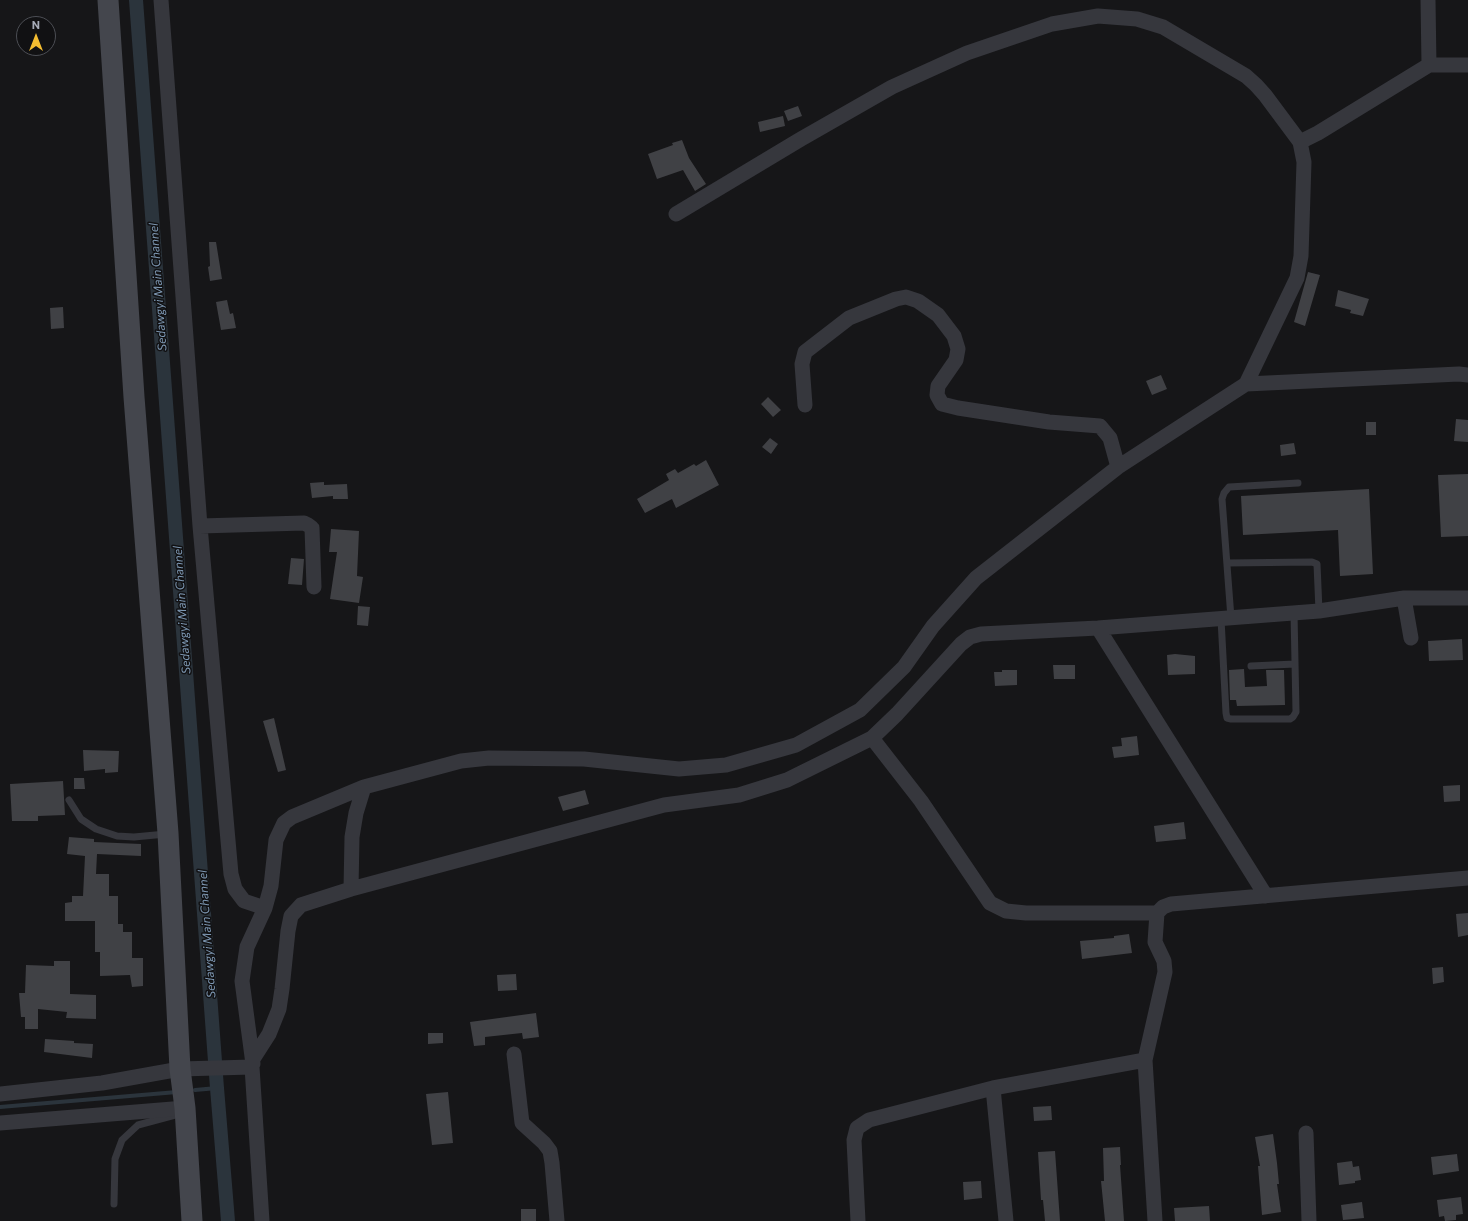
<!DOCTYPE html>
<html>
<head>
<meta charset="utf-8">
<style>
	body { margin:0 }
	#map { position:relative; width:1468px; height:1221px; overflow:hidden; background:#161618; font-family:Commissioner,sans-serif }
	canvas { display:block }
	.north { position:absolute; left:16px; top:16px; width:40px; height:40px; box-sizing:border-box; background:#111113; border:1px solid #4d4f55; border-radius:50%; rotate:0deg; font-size:11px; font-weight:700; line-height:16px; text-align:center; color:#a7acb8 }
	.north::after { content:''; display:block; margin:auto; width:14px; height:18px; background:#f4bd31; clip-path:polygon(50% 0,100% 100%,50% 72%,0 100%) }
</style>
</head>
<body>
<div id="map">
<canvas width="1468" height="1221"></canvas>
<div class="north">N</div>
</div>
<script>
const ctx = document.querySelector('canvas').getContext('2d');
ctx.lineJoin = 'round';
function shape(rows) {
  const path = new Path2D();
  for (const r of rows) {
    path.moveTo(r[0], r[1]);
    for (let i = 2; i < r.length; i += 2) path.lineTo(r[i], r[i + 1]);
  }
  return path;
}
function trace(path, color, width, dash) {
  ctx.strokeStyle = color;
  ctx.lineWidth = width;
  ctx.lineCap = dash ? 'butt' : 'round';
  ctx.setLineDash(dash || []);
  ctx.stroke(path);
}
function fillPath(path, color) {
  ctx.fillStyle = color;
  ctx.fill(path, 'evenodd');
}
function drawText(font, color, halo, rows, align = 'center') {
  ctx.font = font + ' Commissioner,sans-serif';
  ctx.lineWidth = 3;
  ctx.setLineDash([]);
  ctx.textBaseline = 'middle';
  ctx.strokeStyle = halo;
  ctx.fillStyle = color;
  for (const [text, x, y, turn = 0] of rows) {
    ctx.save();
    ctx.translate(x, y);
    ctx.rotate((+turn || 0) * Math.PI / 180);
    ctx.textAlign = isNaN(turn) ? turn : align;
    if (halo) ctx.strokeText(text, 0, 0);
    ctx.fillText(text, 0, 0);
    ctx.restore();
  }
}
trace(shape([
	[195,1090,217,1088],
	[0,1107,177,1092]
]), '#2b343c', 4);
trace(shape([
	[136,0,217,1088,228,1221]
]), '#2b343c', 14);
fillPath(shape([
	[798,106,802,116,788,121,784,111],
	[783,116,785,126,760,132,758,122],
	[682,140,689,158,706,184,695,191,683,170,657,179,648,154,673,145,672,143],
	[209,242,216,242,222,279,210,281,208,267,210,266],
	[1308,272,1320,275,1305,326,1294,322],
	[1338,290,1369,299,1363,316,1350,313,1351,310,1335,306],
	[227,300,230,314,233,313,236,328,221,330,216,302],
	[63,307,64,328,51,329,50,308],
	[1161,375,1167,389,1152,395,1146,381],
	[768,397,781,410,773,417,761,404],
	[1456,419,1468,420,1468,442,1454,441],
	[1366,422,1376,422,1376,435,1366,435],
	[770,438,778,444,771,454,762,447],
	[1294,443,1296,454,1281,456,1280,445],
	[706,460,719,485,676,508,672,499,645,513,637,499,669,480,666,474,675,469,678,473,694,464,696,466],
	[1468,474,1468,536,1441,537,1438,475],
	[324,482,324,485,347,484,348,499,333,499,333,496,312,498,310,483],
	[1369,489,1373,574,1340,576,1338,530,1243,535,1241,496],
	[331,529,359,531,357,576,363,577,359,603,330,599,337,552,329,552],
	[291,558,304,559,302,585,288,584],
	[358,606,370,607,368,626,357,625],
	[1462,639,1463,660,1429,661,1428,641],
	[1175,654,1195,656,1195,674,1168,675,1167,655],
	[1053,665,1075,665,1075,679,1054,679],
	[1244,669,1245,687,1267,686,1266,670,1284,670,1285,705,1237,706,1236,700,1230,700,1229,670],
	[1002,670,1017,670,1017,685,995,686,994,672,1002,672],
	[274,718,286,770,278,772,263,721],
	[1137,736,1139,755,1114,758,1112,747,1122,746,1121,738],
	[83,750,119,751,118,772,105,773,105,769,84,771],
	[74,778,84,778,85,789,74,789],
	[63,781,65,815,38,816,38,821,12,821,10,784],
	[1460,785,1460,801,1444,802,1443,786],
	[585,790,589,804,563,811,558,797],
	[1184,822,1186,839,1156,842,1154,826],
	[69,837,94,839,94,842,141,844,141,856,97,854,96,874,109,874,109,896,118,896,118,924,123,924,123,932,132,932,132,958,143,958,143,986,132,987,130,975,100,976,100,952,95,952,95,921,65,921,65,903,72,902,72,896,83,896,85,856,67,854],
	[1468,913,1468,935,1458,937,1456,914],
	[1129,934,1132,953,1082,959,1080,941,1114,938,1114,936],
	[54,961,70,961,70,994,96,995,96,1019,66,1018,67,1012,38,1009,38,1029,25,1029,25,1017,21,1017,19,993,25,993,26,965,54,966],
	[1443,967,1444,982,1433,984,1432,968],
	[516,974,517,990,498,991,497,975],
	[536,1013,539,1037,523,1039,522,1033,485,1037,485,1045,474,1046,470,1022],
	[428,1033,443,1033,443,1043,428,1044],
	[45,1039,74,1041,74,1043,93,1044,92,1058,44,1052],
	[448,1092,453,1143,432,1145,426,1094],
	[1051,1106,1052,1120,1034,1121,1033,1107],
	[1273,1134,1277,1163,1279,1184,1277,1184,1281,1212,1262,1215,1258,1166,1260,1166,1255,1137],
	[1120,1147,1121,1165,1120,1165,1124,1221,1105,1221,1101,1181,1104,1181,1103,1148],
	[1055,1151,1060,1221,1045,1221,1043,1200,1041,1200,1038,1152],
	[1457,1154,1459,1171,1433,1175,1431,1157],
	[1352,1161,1353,1167,1359,1166,1361,1180,1355,1181,1355,1183,1339,1185,1337,1163],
	[981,1181,982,1198,964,1200,963,1182],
	[1461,1197,1463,1214,1456,1215,1456,1220,1445,1221,1444,1216,1439,1217,1437,1200],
	[1362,1202,1364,1218,1343,1220,1341,1205],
	[1209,1206,1210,1221,1175,1221,1174,1208],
	[521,1209,536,1209,536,1221,521,1221]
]), '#404145');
trace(shape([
	[1227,563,1312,562,1317,564,1319,611],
	[1231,618,1222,499,1224,493,1229,487,1298,483],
	[1221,619,1226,713,1227,718,1231,719,1290,719,1293,717,1296,712,1294,613],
	[1251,666,1295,664],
	[69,800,81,819,96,829,117,836,134,837,166,834],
	[114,1204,115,1159,122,1140,138,1125,179,1114]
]), '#36373d', 7);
trace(shape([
	[161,0,200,526,231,874,235,889,244,901,265,908,247,947,242,981,253,1064],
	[1429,65,1468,65],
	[676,214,801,139,892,87,967,53,1052,24,1098,16,1137,19,1163,27,1246,76,1256,85,1265,95,1300,142],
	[1246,384,1459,374,1468,375],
	[805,405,802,364,805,352,849,318,896,299,906,297,918,301,938,315,954,336,958,349,956,360,938,386,937,395,942,404,958,408,1049,422,1100,426,1110,438,1118,467],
	[200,526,304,523,308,525,312,528,314,587],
	[1404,598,1411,638],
	[1098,628,1266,896],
	[872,738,921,801,990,903,1006,911,1026,913,1157,913],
	[351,889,352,837,356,813,364,787],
	[265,908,271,886,276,840,284,823,292,817,364,787,461,761,489,758,584,759,679,769,726,765,796,745,860,710,904,667,933,626,976,578,1118,467,1246,384,1297,278,1301,256,1304,162,1300,142,1318,133,1429,65,1428,0],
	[514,1054,522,1123,544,1143,550,1151,552,1163,557,1221],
	[253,1059,269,1034,279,1009,282,989,288,931,291,916,301,905,351,889,664,805,739,795,787,780,872,738,897,714,961,644,970,637,981,634,1098,628,1319,611,1404,598,1468,598],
	[1145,1060,1155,1221],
	[993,1088,1006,1221],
	[0,1094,102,1083,180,1069,252,1067,262,1221],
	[0,1123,185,1108],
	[1306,1133,1309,1221],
	[858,1221,854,1140,857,1128,869,1120,993,1088,1145,1060,1165,972,1164,961,1155,942,1157,913,1163,907,1171,904,1468,878]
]), '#36373d', 15);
trace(shape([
	[108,0,134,397,168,833,180,1069,185,1108,192,1221]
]), '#44464d', 21);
drawText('italic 12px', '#7e98b3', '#111113', [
	["Sedawgyi Main Channel",158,287,-94],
	["Sedawgyi Main Channel",182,610,-94],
	["Sedawgyi Main Channel",207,934,-94]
]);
</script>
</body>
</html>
